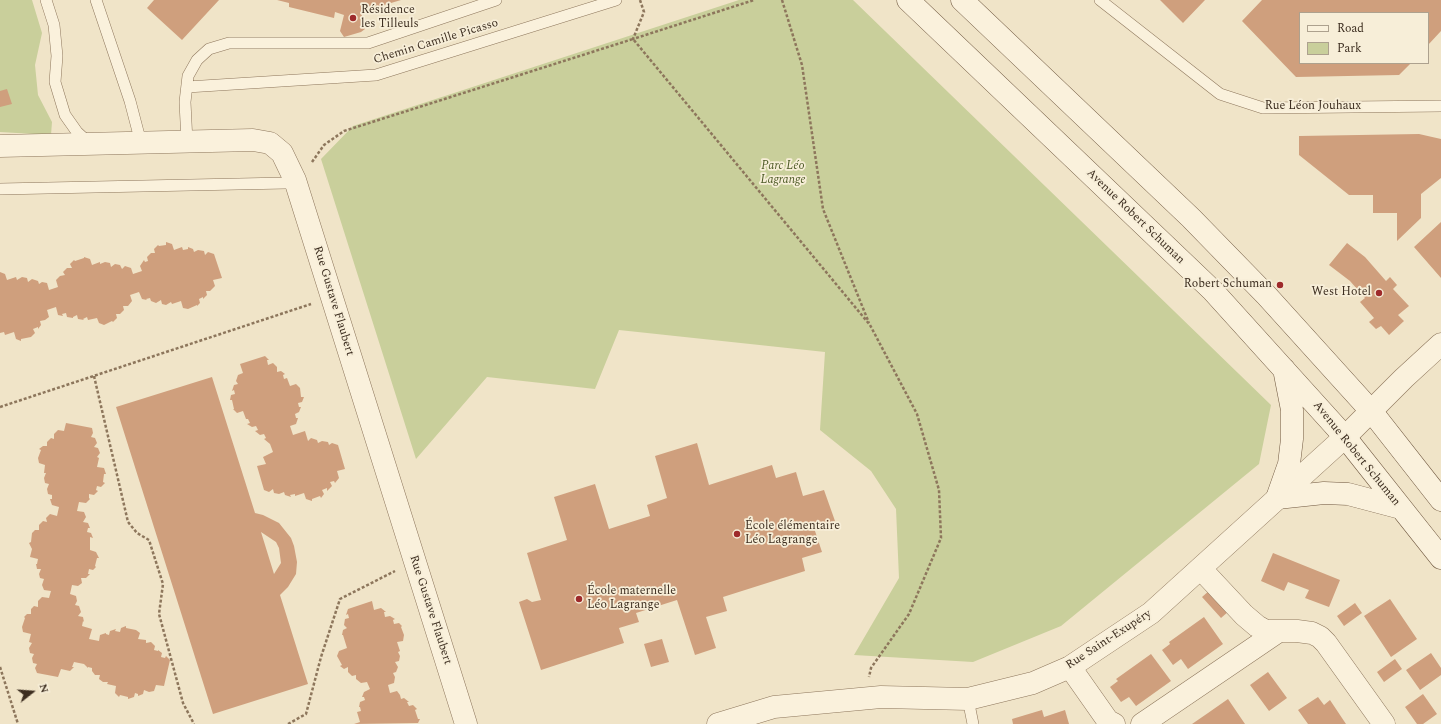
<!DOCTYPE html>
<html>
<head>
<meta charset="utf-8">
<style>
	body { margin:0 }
	#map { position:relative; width:1441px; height:724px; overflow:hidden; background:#f0e4c8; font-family:Spectral,serif }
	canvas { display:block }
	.legend { position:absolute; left:1299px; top:12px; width:130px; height:52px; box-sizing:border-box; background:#f7eed8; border:1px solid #ada18e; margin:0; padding:5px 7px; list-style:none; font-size:12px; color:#3d2e20 }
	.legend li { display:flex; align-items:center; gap:8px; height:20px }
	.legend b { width:20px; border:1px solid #ada18e }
	.north { position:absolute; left:12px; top:672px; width:40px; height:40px; -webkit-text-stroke:3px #f7eed8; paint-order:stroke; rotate:73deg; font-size:11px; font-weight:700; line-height:16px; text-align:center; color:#3d2e20 }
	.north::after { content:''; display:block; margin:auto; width:14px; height:18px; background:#3d2e20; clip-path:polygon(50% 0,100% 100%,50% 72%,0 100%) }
</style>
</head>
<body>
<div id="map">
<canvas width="1441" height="724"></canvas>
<ul class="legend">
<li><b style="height:5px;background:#faf1dc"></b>Road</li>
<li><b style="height:11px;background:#c9cf9b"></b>Park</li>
</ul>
<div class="north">N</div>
</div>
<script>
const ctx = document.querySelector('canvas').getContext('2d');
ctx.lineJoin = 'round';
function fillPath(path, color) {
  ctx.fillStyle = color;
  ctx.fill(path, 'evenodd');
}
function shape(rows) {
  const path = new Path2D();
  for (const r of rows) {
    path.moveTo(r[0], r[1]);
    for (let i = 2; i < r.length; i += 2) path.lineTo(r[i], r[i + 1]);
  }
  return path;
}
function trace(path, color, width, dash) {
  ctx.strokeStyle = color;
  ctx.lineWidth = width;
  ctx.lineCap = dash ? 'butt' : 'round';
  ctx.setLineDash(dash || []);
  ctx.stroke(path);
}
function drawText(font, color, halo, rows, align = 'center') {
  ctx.font = font + ' Spectral,serif';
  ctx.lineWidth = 3.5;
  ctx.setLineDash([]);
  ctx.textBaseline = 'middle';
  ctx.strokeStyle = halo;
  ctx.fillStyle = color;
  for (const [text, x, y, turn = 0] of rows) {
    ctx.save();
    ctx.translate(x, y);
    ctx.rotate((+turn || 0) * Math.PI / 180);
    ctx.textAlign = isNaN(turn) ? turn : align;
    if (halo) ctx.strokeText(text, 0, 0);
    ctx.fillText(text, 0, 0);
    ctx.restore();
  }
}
fillPath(shape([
	[0,0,32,0,42,33,35,65,38,95,52,122,51,135,0,132],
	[739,0,853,0,1271,405,1259,464,1061,626,973,662,854,655,899,578,896,509,871,471,820,430,825,352,619,330,595,389,487,377,416,459,321,159,353,126]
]), '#c9cf9b');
fillPath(shape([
	[154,0,219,0,182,40,147,8],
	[277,0,401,0,361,12,365,29,361,32,344,37,340,31,344,15,335,12,334,18,289,7,289,3],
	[1160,0,1205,0,1183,23],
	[1262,0,1441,0,1441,31,1428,45,1428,13,1300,13,1300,63,1411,63,1399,75,1296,77,1242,21],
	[7,89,12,104,0,107,0,91],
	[1419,134,1441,139,1441,178,1421,194,1421,218,1397,241,1397,213,1373,213,1373,195,1349,195,1299,155,1299,136],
	[1441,222,1441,278,1414,247],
	[166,242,172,244,174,250,182,247,183,250,188,249,188,247,193,249,194,252,198,250,204,251,205,255,208,252,214,254,222,278,213,280,215,286,210,291,206,291,207,295,203,299,203,297,199,299,200,303,197,306,197,305,188,309,183,308,181,301,172,304,171,302,166,305,162,304,161,300,156,303,151,301,150,298,146,299,147,300,142,299,139,292,130,295,132,301,128,306,123,306,124,310,120,314,116,314,117,318,113,322,112,321,104,325,99,323,97,318,88,320,87,317,83,319,84,320,78,319,77,315,73,317,73,318,67,317,66,313,62,314,63,316,58,315,56,307,47,310,49,317,45,320,40,321,41,325,38,329,38,327,33,329,35,333,31,337,21,339,21,341,16,339,14,332,5,335,4,332,0,333,0,272,5,274,7,280,16,277,17,280,22,277,27,278,28,282,32,279,38,281,39,284,42,282,47,283,49,290,58,287,56,280,60,276,65,275,63,272,67,268,72,268,70,264,74,260,75,261,84,258,84,257,90,259,92,265,100,262,100,264,105,262,110,263,111,267,115,264,120,265,122,269,125,266,131,268,133,274,142,271,140,266,144,260,145,262,148,261,147,257,151,253,155,253,154,249,158,245,159,246,166,245],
	[1347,243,1365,257,1386,281,1390,277,1397,285,1393,289,1409,306,1398,315,1404,321,1389,335,1381,326,1376,329,1369,322,1374,318,1360,302,1365,298,1350,281,1329,265],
	[265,356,269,360,267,360,268,365,273,363,277,367,277,372,281,371,285,374,283,375,284,379,287,378,290,386,296,384,300,388,301,397,304,397,302,402,298,403,299,407,301,407,299,412,295,414,296,418,298,418,296,424,290,426,293,435,305,431,308,441,311,438,317,440,318,443,322,441,328,442,329,445,332,443,338,445,345,469,337,471,339,478,335,483,334,481,330,482,332,486,327,491,327,488,322,490,324,494,321,498,320,496,312,499,312,501,306,499,304,493,295,496,295,494,290,495,291,497,285,495,284,492,279,494,274,493,273,489,269,492,264,490,257,466,266,464,263,457,273,452,270,444,264,439,266,438,264,434,260,435,255,431,258,430,256,426,252,427,247,424,250,423,248,419,246,419,243,411,237,413,233,409,234,409,232,400,230,400,231,395,235,394,234,390,232,391,234,385,238,384,236,381,238,375,243,373,240,364],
	[212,377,255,513,263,515,279,523,291,538,294,546,297,562,296,574,288,587,280,595,308,684,213,714,116,407],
	[261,532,276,542,279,548,281,563,274,574],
	[66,423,92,428,93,433,91,437,95,438,97,443,94,447,98,448,100,453,97,457,99,458,97,467,104,468,106,474,104,474,103,482,105,483,101,487,97,486,96,490,98,491,94,495,89,494,89,498,90,499,86,503,79,502,77,511,84,512,86,517,83,522,88,523,90,528,88,528,87,532,91,533,93,538,90,537,90,550,96,552,99,558,97,558,95,566,96,567,93,570,89,569,88,574,90,574,86,578,81,578,82,583,78,586,72,585,70,594,76,596,77,601,75,605,79,606,81,612,78,616,83,617,84,622,83,621,82,626,92,629,89,639,99,641,100,635,106,633,106,634,109,635,110,631,116,629,115,631,120,632,121,628,126,626,126,628,136,630,140,633,138,639,146,640,146,643,151,642,155,646,154,650,158,651,158,650,162,653,161,657,165,658,166,656,170,660,164,686,156,685,154,691,149,692,144,690,143,694,138,696,138,694,135,693,134,697,128,699,128,697,120,695,119,697,115,693,116,686,107,684,108,682,103,682,99,679,100,675,95,675,92,671,92,668,88,667,88,668,84,664,74,662,72,667,74,667,70,671,61,669,58,677,37,673,35,668,37,664,33,663,32,658,34,654,30,653,29,648,32,643,29,642,31,634,23,632,22,627,25,618,24,617,27,614,31,614,31,609,34,606,38,607,38,601,42,597,49,598,51,591,44,590,42,585,44,579,40,578,39,574,41,569,37,569,36,564,37,564,38,559,30,557,32,549,29,543,31,542,32,533,35,530,39,530,39,525,43,521,47,522,46,518,50,514,57,516,59,507,52,505,50,499,52,499,52,495,48,494,47,489,49,484,45,483,44,478,46,473,44,473,45,465,39,463,38,458,41,450,39,449,43,446,47,446,47,442,51,438,54,439,54,434,58,430,64,431],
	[697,443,709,485,772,465,776,478,796,472,803,496,824,490,835,521,814,528,822,552,802,558,805,571,723,597,727,611,706,617,716,648,695,655,677,600,636,613,639,622,619,628,624,643,541,670,519,602,527,599,532,602,541,600,527,553,567,540,554,497,595,484,609,529,650,516,647,505,667,498,655,456],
	[1273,553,1340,580,1329,607,1305,598,1309,590,1288,582,1284,591,1261,581],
	[1210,590,1229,611,1221,618,1202,597],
	[1390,599,1417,639,1391,657,1364,616],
	[372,601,374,610,381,608,386,612,384,612,385,617,390,616,395,619,393,620,394,624,399,623,402,626,401,627,404,635,403,641,397,642,400,651,398,652,400,656,399,661,395,662,398,667,396,672,393,673,395,677,394,683,388,685,390,693,397,691,400,695,401,699,404,698,409,702,407,702,409,706,413,705,417,709,415,710,418,719,420,719,418,723,354,724,360,722,357,712,361,711,360,707,359,707,360,702,365,700,364,697,362,697,364,692,370,689,367,682,361,683,356,679,356,675,352,676,348,672,348,667,344,669,340,666,342,665,337,656,339,651,347,648,343,635,342,635,343,630,347,628,344,625,345,619,349,618,348,614,346,615,348,609],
	[1355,603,1362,613,1344,626,1337,616],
	[1204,617,1223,644,1188,669,1181,659,1173,665,1162,650,1170,644,1169,642],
	[662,639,669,662,651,667,644,644],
	[1431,653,1441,668,1441,675,1420,690,1406,670],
	[1151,654,1171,681,1136,706,1129,697,1121,702,1110,687,1118,681,1116,679],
	[1395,659,1402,669,1384,682,1377,672],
	[1268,672,1287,698,1269,711,1250,685],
	[1423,694,1437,714,1423,724,1417,724,1405,707],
	[1318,697,1324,705,1330,700,1346,724,1308,724,1298,710],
	[1228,699,1245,724,1192,724,1208,713],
	[1042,710,1044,717,1065,710,1069,724,1013,724,1012,719]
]), '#cf9f7d');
const service = shape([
	[46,0,54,25,57,56,55,82,65,115,77,132,89,143],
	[96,0,130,101,141,143],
	[1100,0,1220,94,1263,108,1441,106],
	[187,87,376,75,616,0],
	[187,142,185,102,188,76,197,60,209,49,229,43,368,43,496,0],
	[0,189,286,183,295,180],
	[968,699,973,724]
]);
const minor = shape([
	[0,146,253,140,270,143,282,153,295,180,466,724],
	[1201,569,1244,615,1257,626,1266,631,1297,631,1312,633,1320,637,1326,643,1384,724],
	[1070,667,1108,721,1114,724],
	[718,724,774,707,881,697,968,699,1033,683,1070,667,1151,613,1345,437,1404,378,1441,344],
	[1142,724,1279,631]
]);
const secondary = shape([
	[908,0,1213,291,1345,437,1441,558],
	[962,0,1191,218,1267,296,1372,412,1441,500],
	[1284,369,1292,410,1292,439,1289,464,1277,498,1324,493,1348,494,1401,508]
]);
trace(service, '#8d765c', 12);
trace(minor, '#8d765c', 23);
trace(secondary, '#6f573f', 23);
trace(shape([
	[640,0,644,12,633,39,754,0],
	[782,0,802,65,823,209,869,323],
	[312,162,324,145,344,131,633,39,870,325,917,414,939,490,941,538,909,614,871,668,869,677],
	[94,376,128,522,137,533,149,540,163,584,159,614,183,703,194,724],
	[0,407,311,304],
	[0,667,18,724],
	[288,724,306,714,321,657,340,599,395,571]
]), '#8d765c', 2.5, [3, 2]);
trace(service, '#faf1dc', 11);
trace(minor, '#faf1dc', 22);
trace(secondary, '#faf1dc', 22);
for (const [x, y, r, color] of [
	[353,18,4,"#9e2a2b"],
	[1280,285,4,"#9e2a2b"],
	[1379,293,4,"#9e2a2b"],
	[737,534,4,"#9e2a2b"],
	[579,599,4,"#9e2a2b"]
]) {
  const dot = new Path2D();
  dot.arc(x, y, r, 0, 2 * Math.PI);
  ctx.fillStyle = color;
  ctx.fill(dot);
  trace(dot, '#f7eed8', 1.5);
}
drawText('12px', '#3d2e20', '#f7eed8', [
	["Résidence",361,11],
	["les Tilleuls",361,25],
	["Robert Schuman",1272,285,"right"],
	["West Hotel",1371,293,"right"],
	["École élémentaire",745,527],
	["Léo Lagrange",745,541],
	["École maternelle",587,592],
	["Léo Lagrange",587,606]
], 'left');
drawText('12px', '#3d2e20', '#f7eed8', [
	["Chemin Camille Picasso",436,42,-17],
	["Rue Léon Jouhaux",1313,107],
	["Avenue Robert Schuman",1135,217,44],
	["Rue Gustave Flaubert",333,301,73],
	["Avenue Robert Schuman",1356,454,51],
	["Rue Gustave Flaubert",430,610,72],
	["Rue Saint-Exupéry",1109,640,-33]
]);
drawText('italic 12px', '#4d5a26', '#f7eed8', [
	["Parc Léo",783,167],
	["Lagrange",783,181]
]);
</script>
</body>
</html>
